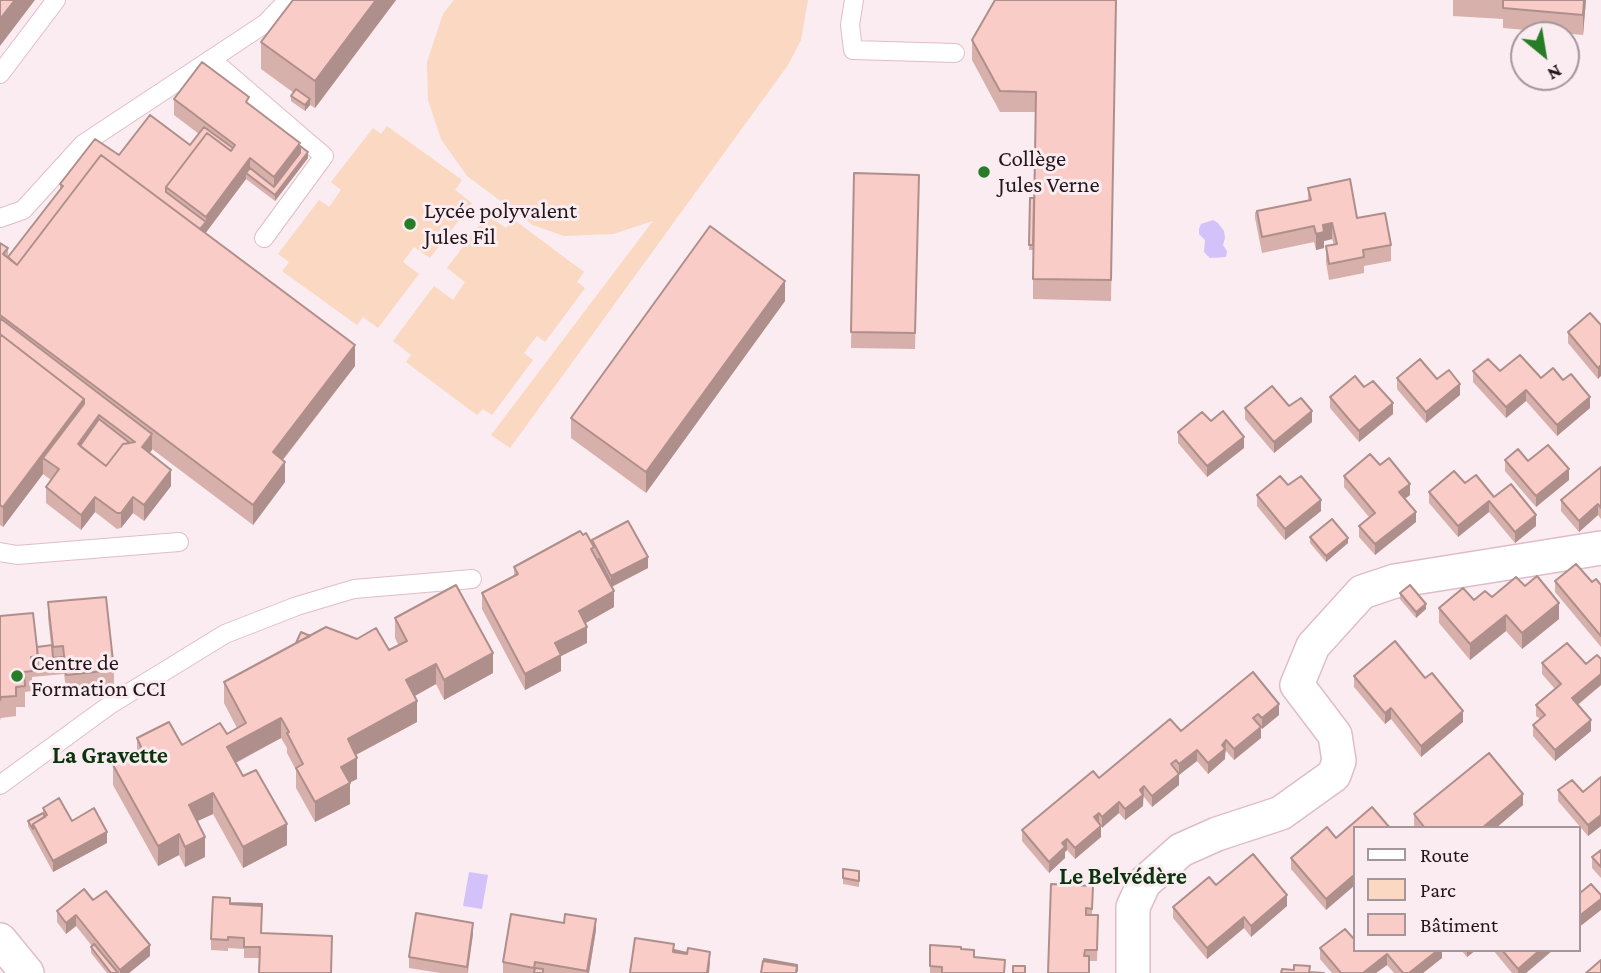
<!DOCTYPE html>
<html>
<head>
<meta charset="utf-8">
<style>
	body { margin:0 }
	#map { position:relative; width:1601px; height:973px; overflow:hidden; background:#faecf0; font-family:"Crimson Pro",serif }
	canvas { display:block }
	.legend { position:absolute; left:1353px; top:826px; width:228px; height:126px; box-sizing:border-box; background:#faecf0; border:2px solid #a4969a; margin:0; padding:9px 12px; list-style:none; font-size:21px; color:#22161a }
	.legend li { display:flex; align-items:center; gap:14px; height:35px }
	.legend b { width:35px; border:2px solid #a4969a }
	.north { position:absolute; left:1510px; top:21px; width:70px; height:70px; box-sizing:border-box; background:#faecf0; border:2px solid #a4969a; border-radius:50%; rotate:150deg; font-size:19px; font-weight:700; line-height:28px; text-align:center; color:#22161a }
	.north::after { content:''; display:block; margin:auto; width:24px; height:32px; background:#277c28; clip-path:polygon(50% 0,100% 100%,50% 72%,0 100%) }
</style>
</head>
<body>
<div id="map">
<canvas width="1601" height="973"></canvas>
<ul class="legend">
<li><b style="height:9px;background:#fff"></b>Route</li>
<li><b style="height:19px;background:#fad8c1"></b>Parc</li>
<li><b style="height:19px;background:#faccc7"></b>Bâtiment</li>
</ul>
<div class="north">N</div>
</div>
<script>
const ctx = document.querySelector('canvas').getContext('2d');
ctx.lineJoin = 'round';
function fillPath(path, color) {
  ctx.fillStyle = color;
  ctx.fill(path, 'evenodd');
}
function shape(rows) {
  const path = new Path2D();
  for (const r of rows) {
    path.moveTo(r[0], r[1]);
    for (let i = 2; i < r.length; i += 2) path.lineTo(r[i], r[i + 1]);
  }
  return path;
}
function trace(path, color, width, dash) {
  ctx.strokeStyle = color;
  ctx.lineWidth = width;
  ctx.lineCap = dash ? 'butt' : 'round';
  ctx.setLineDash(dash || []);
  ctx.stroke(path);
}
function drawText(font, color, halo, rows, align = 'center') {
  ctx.font = font + ' "Crimson Pro",serif';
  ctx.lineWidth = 6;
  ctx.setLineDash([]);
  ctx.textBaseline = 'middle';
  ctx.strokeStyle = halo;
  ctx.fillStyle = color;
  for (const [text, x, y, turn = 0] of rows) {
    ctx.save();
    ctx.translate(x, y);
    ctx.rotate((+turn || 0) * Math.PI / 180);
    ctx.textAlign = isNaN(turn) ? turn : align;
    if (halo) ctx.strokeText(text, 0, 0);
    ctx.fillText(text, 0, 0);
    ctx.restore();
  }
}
fillPath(shape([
	[454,0,808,0,801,40,788,65,510,448,491,435,653,221,613,234,564,236,533,225,467,176,441,139,428,100,427,62,443,14],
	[387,126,462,180,455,190,472,203,430,258,414,247,403,262,419,274,378,328,363,317,357,325,282,271,289,262,278,254,319,200,329,207,341,190,331,182,373,128,381,134],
	[487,215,506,228,513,219,584,272,577,282,585,288,545,342,537,336,524,353,533,360,492,415,483,409,477,415,406,362,411,355,393,341,434,286,453,300,465,282,447,268]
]), '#fad8c1');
fillPath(shape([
	[1213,220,1218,223,1224,231,1225,238,1223,245,1227,251,1226,257,1210,258,1204,252,1205,240,1199,234,1199,229,1201,224],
	[469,872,488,875,482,909,463,906]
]), '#d2c2f9');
const service = shape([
	[854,0,850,25,853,50,955,53],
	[211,59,324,156,264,238],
	[0,74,56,0],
	[0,218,23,210,83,144,266,23,288,0],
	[0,552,17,555,179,542],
	[0,785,111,704,225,634,297,606,354,589,472,579]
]);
const minor = shape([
	[0,940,27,973],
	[1133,973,1133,907,1144,883,1181,850,1217,834,1281,813,1334,775,1339,761,1335,735,1297,685,1313,646,1362,592,1395,581,1601,548]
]);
trace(service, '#dfbdc8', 20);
trace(minor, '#dfbdc8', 36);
trace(service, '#fff', 18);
trace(minor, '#fff', 33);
fillPath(shape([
	[293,0,396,0,315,108,310,105,305,111,291,101,291,96,294,93,261,69,261,42],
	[1116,0,1111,301,1033,299,1033,250,1029,250,1030,198,1034,198,1036,112,1000,112,972,60,972,40],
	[1453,0,1586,0,1583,35,1503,28,1503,19,1453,16],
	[174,99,249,104,300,146,308,158,275,201,246,179,205,233,355,366,283,460,285,482,253,525,152,449,149,453,171,486,144,521,133,513,121,528,117,529,95,512,81,530,46,503,46,487,51,480,43,474,3,527,0,525,0,243,8,248,8,257,60,189,60,184,119,155,190,145,199,134,174,115],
	[854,173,919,175,915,349,851,348],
	[1308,188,1357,218,1391,245,1391,261,1364,266,1364,273,1329,280,1326,262,1326,246,1334,245,1332,239,1324,241,1324,248,1316,250,1314,242,1262,253,1255,218,1255,212,1308,201],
	[785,301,646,493,571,438,571,418],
	[1601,325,1598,379,1568,343,1568,332],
	[1473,371,1500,371,1541,378,1563,380,1590,408,1557,436,1526,401,1506,418,1473,382],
	[1397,378,1460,395,1426,423,1397,389],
	[1364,387,1393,414,1359,442,1330,408,1330,397],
	[1289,406,1312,422,1274,453,1245,419,1245,408],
	[1211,421,1244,448,1207,477,1178,443,1178,432],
	[1505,460,1528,461,1569,480,1536,507,1505,471],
	[1601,467,1601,519,1598,515,1579,532,1561,511,1561,500],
	[1344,476,1410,495,1405,499,1416,522,1375,555,1359,537,1359,526,1369,517,1344,487],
	[1465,483,1494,497,1536,526,1515,543,1489,512,1458,537,1429,503,1429,492],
	[1288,485,1321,511,1285,540,1257,506,1257,495],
	[583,535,592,543,592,540,648,568,612,587,614,607,585,623,587,643,561,656,561,671,525,690,482,609,482,593,514,576,514,567],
	[1310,537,1348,543,1326,562,1310,543],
	[1555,581,1592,582,1601,585,1601,647,1555,592],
	[1525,586,1559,619,1522,649,1506,631,1470,660,1439,623,1439,608,1492,597],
	[1400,593,1426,609,1416,618,1400,599],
	[48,602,114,670,114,686,66,690,64,673,64,674,32,677,32,691,25,692,25,707,16,707,16,716,1,718,0,720,0,616,37,647,51,645,48,618],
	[395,618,493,673,444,700,436,684,414,696,417,722,356,755,357,779,349,783,350,804,315,822,296,788,296,770,287,753,287,748,281,738,236,763,243,776,287,845,243,868,213,814,197,821,205,857,185,867,179,855,158,866,113,785,113,765,137,751,137,738,182,745,227,734,237,728,224,703,224,682,310,636,389,650,399,646,395,638],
	[1601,659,1601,685,1578,705,1591,731,1555,761,1533,736,1533,725,1540,719,1536,716,1536,705,1555,689,1542,674,1542,663,1586,664],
	[1253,672,1279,715,1262,729,1261,728,1261,738,1234,760,1226,751,1225,753,1225,759,1208,774,1197,761,1179,775,1179,785,1152,807,1144,797,1143,799,1143,806,1125,820,1119,813,1101,827,1101,837,1075,859,1067,850,1065,852,1065,858,1049,873,1022,841,1022,830,1099,778,1181,731],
	[1354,676,1425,678,1463,722,1421,757,1391,719,1385,724,1354,687],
	[1601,777,1601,826,1588,836,1558,801,1558,790,1583,792],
	[1523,805,1496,828,1416,828,1414,825,1414,814],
	[43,808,72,821,107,843,53,872,28,826,28,821,43,813],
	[1336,838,1326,910,1291,869,1291,858],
	[1601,850,1601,878,1592,868,1592,857],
	[843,869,859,871,859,887,843,884],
	[1093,886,1092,915,1098,926,1097,961,1089,961,1048,973],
	[93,900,150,956,129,973,107,973,91,953,91,947,92,946,76,926,66,934,57,922,57,911],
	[262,904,260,958,244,958,244,949,228,948,228,951,211,950,211,939],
	[1287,906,1251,937,1244,928,1207,959,1173,918,1173,907],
	[596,930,589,973,503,973,503,962],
	[473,934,468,973,440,973,409,968,409,957],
	[1353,938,1442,950,1442,958,1423,973,1394,973,1387,965,1376,973,1332,973,1320,959,1320,948],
	[930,945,961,949,974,958,1005,960,1005,973,930,973],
	[1461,950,1476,950,1467,957],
	[1493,950,1553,950,1526,973,1512,973]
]), '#d7afab');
fillPath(shape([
	[15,0,35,0,0,46,0,19],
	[376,0,396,0,315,108,315,81],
	[1584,0,1586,0,1583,35,1583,15],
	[310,99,310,105,305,111,305,105],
	[300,143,300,159,274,192,274,177],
	[308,152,308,158,275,201,275,195],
	[250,158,250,174,246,173,246,179,196,246,196,235,206,222,206,217],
	[1332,223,1332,239,1324,241,1324,248,1316,250,1316,234,1323,225],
	[785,281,785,301,646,493,646,472],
	[355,345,355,366,273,472,273,452],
	[1601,365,1601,376,1598,379,1598,368],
	[1460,384,1460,395,1426,423,1426,412],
	[1526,390,1526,401,1506,418,1506,407],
	[1590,397,1590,408,1557,436,1557,425],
	[84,399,84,420,43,458,43,474,3,527,3,507],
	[1393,403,1393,414,1359,442,1359,431],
	[1312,411,1312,422,1274,453,1274,442],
	[99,415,99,430,78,449,78,444],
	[152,434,152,450,142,463,142,447],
	[1244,437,1244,448,1207,477,1207,466],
	[285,462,285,482,253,525,253,505],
	[1569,469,1569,480,1536,507,1536,496],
	[171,470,171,486,144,521,144,505],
	[1410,484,1410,495,1399,503,1399,492],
	[95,497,95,512,81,530,81,515],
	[133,497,133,513,121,528,121,513],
	[1321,500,1321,511,1285,540,1285,529],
	[1489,501,1489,512,1458,537,1458,526],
	[1598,504,1598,515,1579,532,1579,521],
	[1416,512,1416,522,1375,555,1375,544],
	[1536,515,1536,526,1515,543,1515,532],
	[1348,538,1348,543,1326,562,1326,556],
	[648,557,648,568,605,590,605,585,611,582,611,576],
	[614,591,614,607,579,627,579,611],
	[1559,603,1559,619,1522,649,1522,633],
	[1426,604,1426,609,1416,618,1416,612],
	[1506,615,1506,631,1470,660,1470,644],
	[587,627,587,643,561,656,561,671,525,690,525,674,555,643],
	[493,653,493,673,444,700,444,680],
	[436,664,436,684,406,701,406,680],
	[1601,674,1601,685,1572,709,1572,698],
	[417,701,417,722,348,759,348,739],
	[1279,704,1279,715,1262,729,1262,718],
	[1391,708,1391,719,1385,724,1385,713],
	[1463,711,1463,722,1421,757,1421,746],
	[281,718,281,738,227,767,227,747],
	[1591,720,1591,731,1555,761,1555,750],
	[1261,727,1261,738,1234,760,1234,749],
	[1226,740,1225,759,1208,774,1208,763],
	[1197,750,1197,761,1179,775,1179,764],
	[357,758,357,779,341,787,341,767],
	[1179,774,1179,785,1152,807,1152,796],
	[350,783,350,804,315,822,315,802],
	[1144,786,1143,806,1125,820,1125,809,1140,790],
	[213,793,213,814,189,825,189,805],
	[1523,794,1523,805,1496,828,1482,828],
	[1119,802,1119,813,1102,828,1102,817],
	[1099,813,1099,824,1094,817],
	[1601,815,1601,826,1588,836,1588,825],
	[287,824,287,845,243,868,243,847],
	[1101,826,1101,837,1075,859,1075,848],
	[107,832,107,843,53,872,53,861],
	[179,834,179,855,158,866,158,846],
	[205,837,205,857,185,867,185,847],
	[1067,839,1067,850,1065,852,1065,858,1049,873,1049,862,1062,843],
	[1354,875,1354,886,1326,910,1326,899],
	[1287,895,1287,906,1251,937,1251,926],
	[1601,899,1601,910,1578,928,1578,917],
	[76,915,76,926,66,934,66,923],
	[1244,917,1244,928,1207,959,1207,948],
	[596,919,596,930,589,973,587,973],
	[473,923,473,934,467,973,467,967],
	[150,945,150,956,129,973,120,973,120,970],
	[1438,950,1442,950,1442,958,1423,973,1409,973],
	[1467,950,1476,950,1467,957],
	[1540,950,1553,950,1526,973,1518,973,1518,969],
	[710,952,710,963,709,973,707,973],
	[1387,954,1387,965,1376,973,1363,973]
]), '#af8f8b');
const building = shape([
	[0,0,15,0,0,19,0,0],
	[293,0,376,0,315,81,261,42,293,0],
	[995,0,1116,0,1111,280,1033,279,1036,92,1000,91,972,40,995,0],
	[1503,0,1584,0,1583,15,1503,8,1503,0],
	[202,62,249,97,246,102,300,143,274,177,250,158,206,217,166,187,207,133,231,151,235,145,174,99,202,62],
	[296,89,310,99,305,105,291,96,296,89],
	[150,115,190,145,204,127,233,148,231,151,207,133,166,187,166,192,206,222,200,229,101,155,17,265,8,257,63,186,60,184,95,139,119,155,150,115],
	[300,146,308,152,275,195,246,173,250,168,274,187,300,153,300,146],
	[101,155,355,345,273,452,285,462,253,505,0,315,0,243,8,248,3,254,17,265,101,155],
	[854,173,919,175,915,333,851,332,854,173],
	[1350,179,1357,218,1385,213,1391,245,1363,250,1364,257,1329,264,1326,246,1337,244,1332,223,1323,225,1324,232,1316,234,1314,226,1262,237,1257,211,1311,200,1308,188,1350,179],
	[1030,198,1034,198,1033,245,1029,245,1030,198],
	[710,226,785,281,646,472,571,418,710,226],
	[1590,313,1601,325,1601,365,1598,368,1568,332,1590,313],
	[0,318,152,434,142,447,171,470,144,505,133,497,121,513,117,513,95,497,81,515,46,487,59,469,43,458,84,404,84,399,0,334,0,318],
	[99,415,135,442,123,444,106,466,78,444,99,415],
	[0,334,84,399,3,507,0,505,0,334],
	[1520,355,1541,378,1553,368,1563,380,1571,374,1590,397,1557,425,1526,390,1506,407,1473,371,1488,359,1500,371,1520,355],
	[1420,359,1437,379,1449,370,1460,384,1426,412,1397,378,1420,359],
	[1355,376,1364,387,1373,381,1393,403,1359,431,1330,397,1355,376],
	[1272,386,1289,406,1301,398,1312,411,1274,442,1245,408,1272,386],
	[1223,411,1244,437,1207,466,1178,432,1202,412,1211,421,1223,411],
	[99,419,130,443,123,444,106,466,80,446,99,419],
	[1548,445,1569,469,1536,496,1505,460,1518,449,1528,461,1548,445],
	[1370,454,1380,465,1389,458,1410,484,1399,492,1416,512,1375,544,1359,526,1375,513,1344,476,1370,454],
	[1601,467,1601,508,1598,504,1579,521,1561,500,1601,467],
	[1454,471,1465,483,1476,475,1494,497,1511,484,1536,515,1515,532,1489,501,1458,526,1429,492,1454,471],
	[1280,476,1288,485,1301,476,1321,500,1285,529,1257,495,1280,476],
	[1332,519,1348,538,1326,556,1310,537,1332,519],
	[628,521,648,557,611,576,592,540,628,521],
	[580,531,583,535,586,533,594,547,591,549,614,591,579,611,587,627,555,643,561,655,525,674,482,593,518,574,514,567,580,531],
	[599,559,611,582,610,583,598,560,599,559],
	[1576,564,1592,582,1596,579,1601,585,1601,636,1555,581,1576,564],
	[1537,576,1559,603,1522,633,1506,615,1470,644,1439,608,1463,588,1474,600,1485,591,1492,597,1516,577,1525,586,1537,576],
	[456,585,493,653,444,680,436,664,406,680,417,701,348,739,357,758,341,767,350,783,315,802,296,768,303,764,287,733,289,732,281,718,227,747,243,776,256,770,287,824,243,847,213,793,189,805,205,837,185,847,179,834,158,846,113,765,142,749,137,738,169,722,182,745,220,723,227,734,246,723,224,682,326,627,357,639,376,628,389,650,407,641,395,618,456,585],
	[1410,585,1426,604,1416,612,1400,593,1410,585],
	[106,597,114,670,66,675,63,646,53,647,48,602,106,597],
	[33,613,38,656,31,657,32,671,24,672,25,686,16,687,16,696,1,697,0,700,0,616,33,613],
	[301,632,310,636,296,643,301,632],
	[1395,641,1425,678,1432,673,1463,711,1421,746,1391,708,1385,713,1354,676,1395,641],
	[1567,643,1586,664,1597,655,1601,659,1601,674,1572,698,1591,720,1555,750,1533,725,1545,715,1536,705,1561,684,1542,663,1567,643],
	[52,645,53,658,63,657,64,669,38,670,37,647,52,645],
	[1253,672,1279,704,1262,718,1258,714,1253,718,1261,727,1234,749,1226,740,1222,745,1225,749,1208,763,1197,750,1179,764,1176,760,1171,764,1179,774,1152,796,1144,786,1140,790,1143,795,1125,809,1119,802,1102,817,1099,813,1094,817,1101,826,1075,848,1067,839,1062,843,1065,847,1049,862,1022,830,1093,771,1099,778,1170,719,1181,731,1253,672],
	[1489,753,1523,794,1482,828,1425,828,1414,814,1489,753],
	[1601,777,1601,815,1588,825,1558,790,1572,780,1583,792,1601,777],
	[59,798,72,821,94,808,107,832,53,861,33,824,47,815,43,808,59,798],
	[1372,807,1390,828,1354,828,1354,875,1326,899,1291,858,1327,827,1336,838,1372,807],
	[43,813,45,817,33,824,33,829,28,821,43,813],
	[1601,850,1601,867,1592,857,1601,850],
	[1253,854,1287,895,1251,926,1244,917,1207,948,1173,907,1209,877,1216,885,1253,854],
	[843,869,859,871,859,881,843,878,843,869],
	[1051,884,1093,886,1092,909,1086,908,1086,915,1098,915,1097,950,1085,950,1084,956,1089,956,1089,973,1048,973,1051,884],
	[1591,884,1601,895,1601,899,1578,917,1578,892,1580,893,1591,884],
	[84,889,93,900,106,891,150,945,120,970,76,915,66,923,57,911,84,889],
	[213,897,230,898,230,904,262,906,261,933,332,936,331,973,259,973,260,947,244,947,244,938,228,937,228,940,211,939,213,897],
	[230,903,262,904,262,906,230,904,230,903],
	[416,913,473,923,467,967,409,957,416,913],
	[511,914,564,923,565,914,596,919,587,971,535,962,534,968,503,962,511,914],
	[1345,929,1353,938,1354,937,1354,950,1438,950,1409,973,1403,973,1387,954,1363,973,1341,973,1320,948,1345,929],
	[635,938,674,944,673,951,687,954,688,948,710,952,707,973,630,973,635,938],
	[94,944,118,973,111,973,91,947,94,944],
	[930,945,961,947,961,949,974,950,974,957,1005,960,1004,973,942,973,942,967,930,966,930,945],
	[674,950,687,953,687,954,673,952,674,950],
	[1502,950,1540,950,1518,969,1502,950],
	[764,959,797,965,797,971,797,966,764,961,764,959],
	[1601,960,1601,973,1586,973,1601,960],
	[763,961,797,966,796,973,761,973,763,961],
	[1294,965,1310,966,1309,972,1324,973,1281,973,1282,969,1294,970,1294,965],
	[1013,966,1025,966,1025,973,1013,973,1013,966],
	[535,968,543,969,543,973,534,973,535,968]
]);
fillPath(building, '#faccc7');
trace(building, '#af8f8b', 2);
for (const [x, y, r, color] of [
	[984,172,7,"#277c28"],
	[410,224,7,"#277c28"],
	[17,676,7,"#277c28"]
]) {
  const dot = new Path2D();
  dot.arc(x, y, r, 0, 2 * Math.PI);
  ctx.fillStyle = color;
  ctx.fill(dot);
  trace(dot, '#faecf0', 2.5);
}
drawText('23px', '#22161a', '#faecf0', [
	["Collège",998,159],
	["Jules Verne",998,185],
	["Lycée polyvalent",424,211],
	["Jules Fil",424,237],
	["Centre de",31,663],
	["Formation CCI",31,689]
], 'left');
drawText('bold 24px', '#0b340c', '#faecf0', [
	["La Gravette",110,756],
	["Le Belvédère",1123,877]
]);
</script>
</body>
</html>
